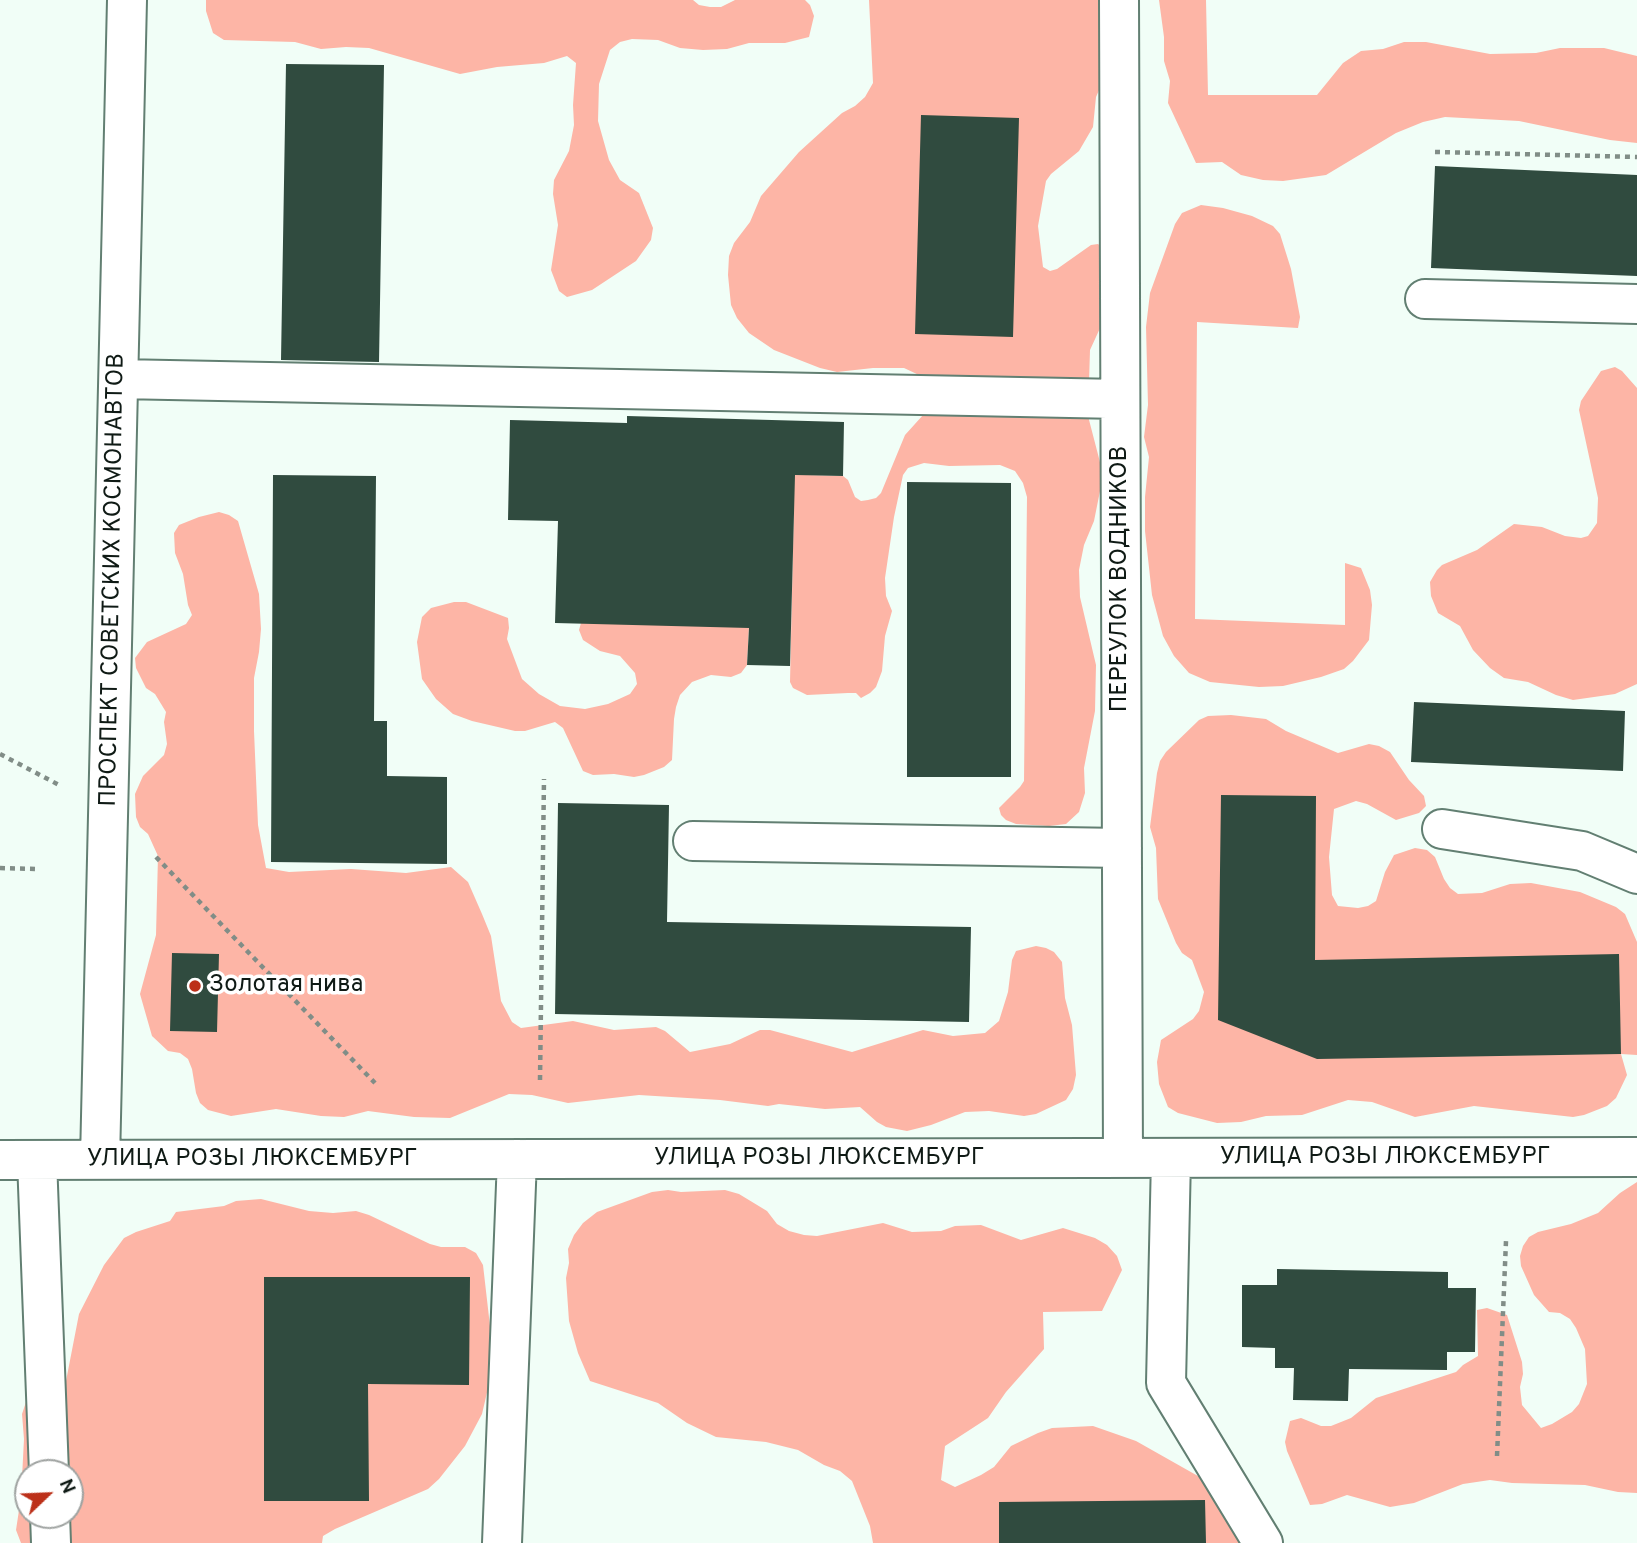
<!DOCTYPE html>
<html>
<head>
<meta charset="utf-8">
<style>
	body { margin:0 }
	#map { position:relative; width:1637px; height:1543px; overflow:hidden; background:#f1fef7; font-family:Overpass,sans-serif }
	canvas { display:block }
	.north { position:absolute; left:14px; top:1459px; width:70px; height:70px; box-sizing:border-box; background:#fff; border:2px solid #9fa3a1; border-radius:50%; rotate:67deg; font-size:19px; font-weight:700; line-height:28px; text-align:center; color:#0f1a15 }
	.north::after { content:''; display:block; margin:auto; width:24px; height:32px; background:#bc3019; clip-path:polygon(50% 0,100% 100%,50% 72%,0 100%) }
</style>
</head>
<body>
<div id="map">
<canvas width="1637" height="1543"></canvas>
<div class="north">N</div>
</div>
<script>
const ctx = document.querySelector('canvas').getContext('2d');
ctx.lineJoin = 'round';
function fillPath(path, color) {
  ctx.fillStyle = color;
  ctx.fill(path, 'evenodd');
}
function shape(rows) {
  const path = new Path2D();
  for (const r of rows) {
    path.moveTo(r[0], r[1]);
    for (let i = 2; i < r.length; i += 2) path.lineTo(r[i], r[i + 1]);
  }
  return path;
}
function trace(path, color, width, dash) {
  ctx.strokeStyle = color;
  ctx.lineWidth = width;
  ctx.lineCap = dash ? 'butt' : 'round';
  ctx.setLineDash(dash || []);
  ctx.stroke(path);
}
function drawText(font, color, halo, rows, align = 'center') {
  ctx.font = font + ' Overpass,sans-serif';
  ctx.lineWidth = 7;
  ctx.setLineDash([]);
  ctx.textBaseline = 'middle';
  ctx.strokeStyle = halo;
  ctx.fillStyle = color;
  for (const [text, x, y, turn = 0] of rows) {
    ctx.save();
    ctx.translate(x, y);
    ctx.rotate((+turn || 0) * Math.PI / 180);
    ctx.textAlign = isNaN(turn) ? turn : align;
    if (halo) ctx.strokeText(text, 0, 0);
    ctx.fillText(text, 0, 0);
    ctx.restore();
  }
}
fillPath(shape([
	[206,0,693,0,699,5,710,7,721,7,735,0,805,0,810,5,814,16,809,37,785,43,749,43,727,49,703,50,680,48,658,40,632,39,620,42,610,50,599,84,598,121,609,160,620,180,639,193,653,228,651,240,636,261,592,290,567,297,559,291,551,270,558,225,553,194,554,180,569,151,574,125,573,105,576,63,567,56,544,63,497,67,460,74,369,48,346,47,321,49,295,42,224,40,213,33,206,11],
	[869,0,1106,0,1100,88,1096,97,1093,127,1079,151,1051,174,1046,181,1038,226,1043,267,1050,271,1057,269,1091,245,1098,244,1104,249,1107,313,1090,350,1088,416,1101,466,1101,486,1094,521,1084,545,1079,570,1080,597,1096,665,1095,711,1084,768,1085,793,1079,812,1066,824,1049,826,1016,824,1006,820,1001,815,999,808,1020,787,1024,781,1027,497,1023,483,1015,471,1000,465,949,466,924,463,908,468,903,475,894,517,885,578,886,596,892,611,885,636,882,671,876,687,870,693,861,698,856,693,848,693,807,695,793,688,790,682,794,504,625,470,843,476,848,480,855,497,861,501,868,500,876,498,881,493,905,435,933,404,928,389,919,375,904,368,873,368,837,372,820,368,774,350,749,333,737,318,731,305,728,275,729,256,734,243,750,222,761,196,799,152,842,113,855,106,865,97,873,83],
	[1159,0,1206,0,1208,95,1317,95,1343,63,1361,51,1383,49,1404,42,1426,42,1490,54,1536,53,1560,48,1604,48,1637,56,1637,143,1610,140,1519,121,1445,117,1423,122,1396,133,1326,175,1283,181,1263,180,1241,175,1222,162,1196,163,1168,103,1170,81,1164,61,1164,37],
	[1201,205,1223,208,1252,216,1273,226,1280,234,1291,269,1300,317,1298,328,1197,322,1195,619,1345,625,1345,563,1361,568,1370,590,1372,605,1369,640,1353,661,1344,669,1321,677,1283,686,1259,687,1210,682,1189,673,1174,656,1163,636,1152,595,1145,531,1145,497,1149,457,1144,437,1148,405,1146,327,1150,293,1175,224,1182,213],
	[1615,367,1622,371,1637,388,1637,684,1615,694,1573,700,1556,695,1528,682,1504,678,1490,668,1473,650,1460,626,1438,613,1431,596,1430,582,1437,570,1442,565,1477,550,1514,524,1542,527,1565,536,1581,538,1588,536,1597,523,1598,498,1579,410,1581,401,1601,371],
	[219,512,229,515,238,521,259,594,261,629,259,652,254,678,254,731,258,825,266,868,289,872,351,869,406,873,451,867,468,882,482,914,491,936,501,1001,512,1022,521,1028,573,1021,614,1030,656,1027,665,1031,690,1052,730,1044,760,1030,770,1030,852,1052,923,1030,953,1036,985,1033,999,1021,1008,992,1012,960,1016,951,1036,946,1046,948,1054,952,1062,962,1065,998,1072,1025,1076,1075,1073,1089,1066,1100,1036,1114,1024,1116,989,1111,965,1112,931,1125,907,1131,886,1127,877,1122,860,1107,825,1109,779,1104,768,1106,720,1100,639,1095,568,1103,532,1095,509,1094,450,1118,414,1117,368,1111,344,1117,321,1116,276,1109,231,1116,208,1110,200,1103,196,1093,192,1069,188,1059,180,1053,168,1051,152,1036,140,994,156,935,158,856,148,834,140,827,136,817,135,794,143,776,164,755,167,744,164,722,166,712,155,694,146,688,136,668,135,658,147,642,186,624,192,615,188,605,183,574,175,553,174,533,179,525,199,517],
	[454,602,466,602,508,618,509,628,507,639,522,679,539,694,560,706,585,709,608,704,630,694,637,684,635,673,620,656,600,651,583,640,579,630,581,623,749,627,747,665,741,673,731,677,711,675,692,682,680,695,676,707,674,719,672,760,664,767,644,775,634,777,614,774,593,775,583,771,563,728,555,722,525,731,515,731,472,721,453,714,436,699,422,679,417,642,422,617,431,608],
	[1231,715,1266,719,1286,731,1338,753,1369,744,1379,746,1390,752,1409,780,1424,796,1426,806,1419,813,1396,820,1367,804,1356,801,1334,809,1329,857,1332,895,1338,906,1358,908,1368,906,1376,901,1385,872,1394,855,1415,848,1427,850,1435,857,1444,879,1450,888,1458,894,1482,893,1510,884,1531,883,1580,892,1616,907,1625,914,1637,942,1637,1055,1621,1054,1627,1075,1616,1098,1607,1106,1584,1115,1573,1117,1474,1106,1415,1117,1372,1102,1348,1100,1302,1115,1266,1116,1241,1122,1217,1123,1178,1113,1168,1107,1159,1084,1157,1062,1161,1040,1193,1019,1199,1011,1204,992,1192,960,1182,953,1176,943,1158,899,1156,848,1150,827,1157,773,1160,761,1166,752,1199,720,1208,716],
	[1637,1182,1637,1493,1618,1492,1585,1485,1512,1483,1490,1480,1463,1484,1414,1503,1390,1507,1347,1495,1322,1504,1310,1505,1287,1451,1285,1442,1290,1421,1301,1418,1321,1426,1331,1426,1351,1418,1376,1398,1456,1372,1463,1365,1478,1356,1477,1310,1487,1308,1507,1315,1522,1362,1523,1374,1520,1387,1522,1405,1541,1428,1552,1424,1572,1412,1579,1404,1587,1384,1585,1349,1576,1328,1570,1319,1560,1313,1549,1312,1534,1295,1521,1266,1520,1256,1523,1246,1529,1237,1538,1232,1571,1224,1598,1213,1620,1193],
	[668,1190,681,1192,725,1190,739,1194,767,1211,777,1224,789,1231,804,1235,817,1236,883,1223,912,1232,941,1231,955,1226,981,1225,1021,1240,1063,1228,1095,1238,1107,1245,1117,1256,1122,1270,1102,1311,1043,1312,1044,1349,1006,1392,988,1418,945,1446,941,1480,955,1487,981,1475,994,1467,1011,1446,1038,1433,1052,1428,1093,1426,1136,1441,1205,1480,1243,1543,873,1543,870,1526,852,1481,840,1471,824,1465,798,1450,766,1442,716,1437,687,1423,658,1403,590,1381,578,1353,569,1321,566,1278,569,1263,568,1249,574,1235,583,1223,597,1212,652,1192],
	[261,1199,309,1211,333,1213,356,1211,369,1215,430,1244,441,1247,465,1247,476,1253,483,1265,490,1326,489,1384,482,1414,465,1446,439,1479,428,1489,335,1529,323,1536,322,1543,21,1543,16,1530,21,1497,24,1439,22,1414,26,1402,33,1394,66,1381,79,1314,104,1265,124,1238,136,1232,170,1221,176,1212,224,1206,236,1201],
	[28,1473,70,1473,70,1515,28,1515]
]), '#fdb5a6');
fillPath(shape([
	[286,64,384,65,379,362,281,360],
	[921,115,1019,118,1013,337,915,334],
	[1435,166,1637,175,1637,276,1431,268],
	[627,416,844,422,843,476,795,475,790,666,747,665,749,628,555,623,558,521,508,520,510,420,627,423],
	[273,475,376,476,374,721,387,721,387,776,447,777,447,864,271,862],
	[907,482,1011,483,1011,777,907,777],
	[1414,702,1625,711,1623,771,1411,762],
	[1221,795,1316,796,1315,960,1619,954,1621,1054,1317,1059,1218,1020],
	[558,803,669,805,667,922,971,927,969,1022,555,1014],
	[172,953,219,954,217,1032,170,1031],
	[1277,1269,1448,1272,1448,1288,1476,1288,1475,1352,1447,1352,1447,1370,1349,1369,1348,1401,1293,1400,1294,1368,1275,1368,1275,1348,1242,1347,1242,1285,1277,1285],
	[264,1277,470,1277,469,1385,368,1384,369,1501,264,1501],
	[1205,1500,1206,1543,999,1543,999,1502]
]), '#304b3f');
const minor = shape([
	[1119,0,1123,1158],
	[1425,299,1637,304],
	[119,379,1120,399],
	[1442,829,1582,851,1637,874],
	[693,841,1122,848],
	[1171,1158,1166,1383,1263,1543],
	[0,1160,1637,1157],
	[37,1160,49,1473],
	[100,1160,127,0],
	[50,1515,51,1543],
	[502,1543,517,1159]
]);
trace(minor, '#627f72', 42);
trace(shape([
	[1435,152,1637,157],
	[0,754,61,786],
	[156,857,375,1083],
	[0,868,39,869],
	[540,1080,544,779],
	[1497,1456,1506,1241]
]), '#818d87', 4.5, [5, 5]);
trace(minor, '#fff', 38);
for (const [x, y, r, color] of [
	[195,986,7,"#bc3019"]
]) {
  const dot = new Path2D();
  dot.arc(x, y, r, 0, 2 * Math.PI);
  ctx.fillStyle = color;
  ctx.fill(dot);
  trace(dot, '#fff', 2.5);
}
drawText('24px', '#0f1a15', '#fff', [
	["ПЕРЕУЛОК ВОДНИКОВ",1121,579,-90],
	["ПРОСПЕКТ СОВЕТСКИХ КОСМОНАВТОВ",114,580,-89],
	["УЛИЦА РОЗЫ ЛЮКСЕМБУРГ",1385,1158],
	["УЛИЦА РОЗЫ ЛЮКСЕМБУРГ",819,1159],
	["УЛИЦА РОЗЫ ЛЮКСЕМБУРГ",252,1160]
]);
drawText('24px', '#0f1a15', '#fff', [
	["Золотая нива",209,986]
], 'left');
</script>
</body>
</html>
